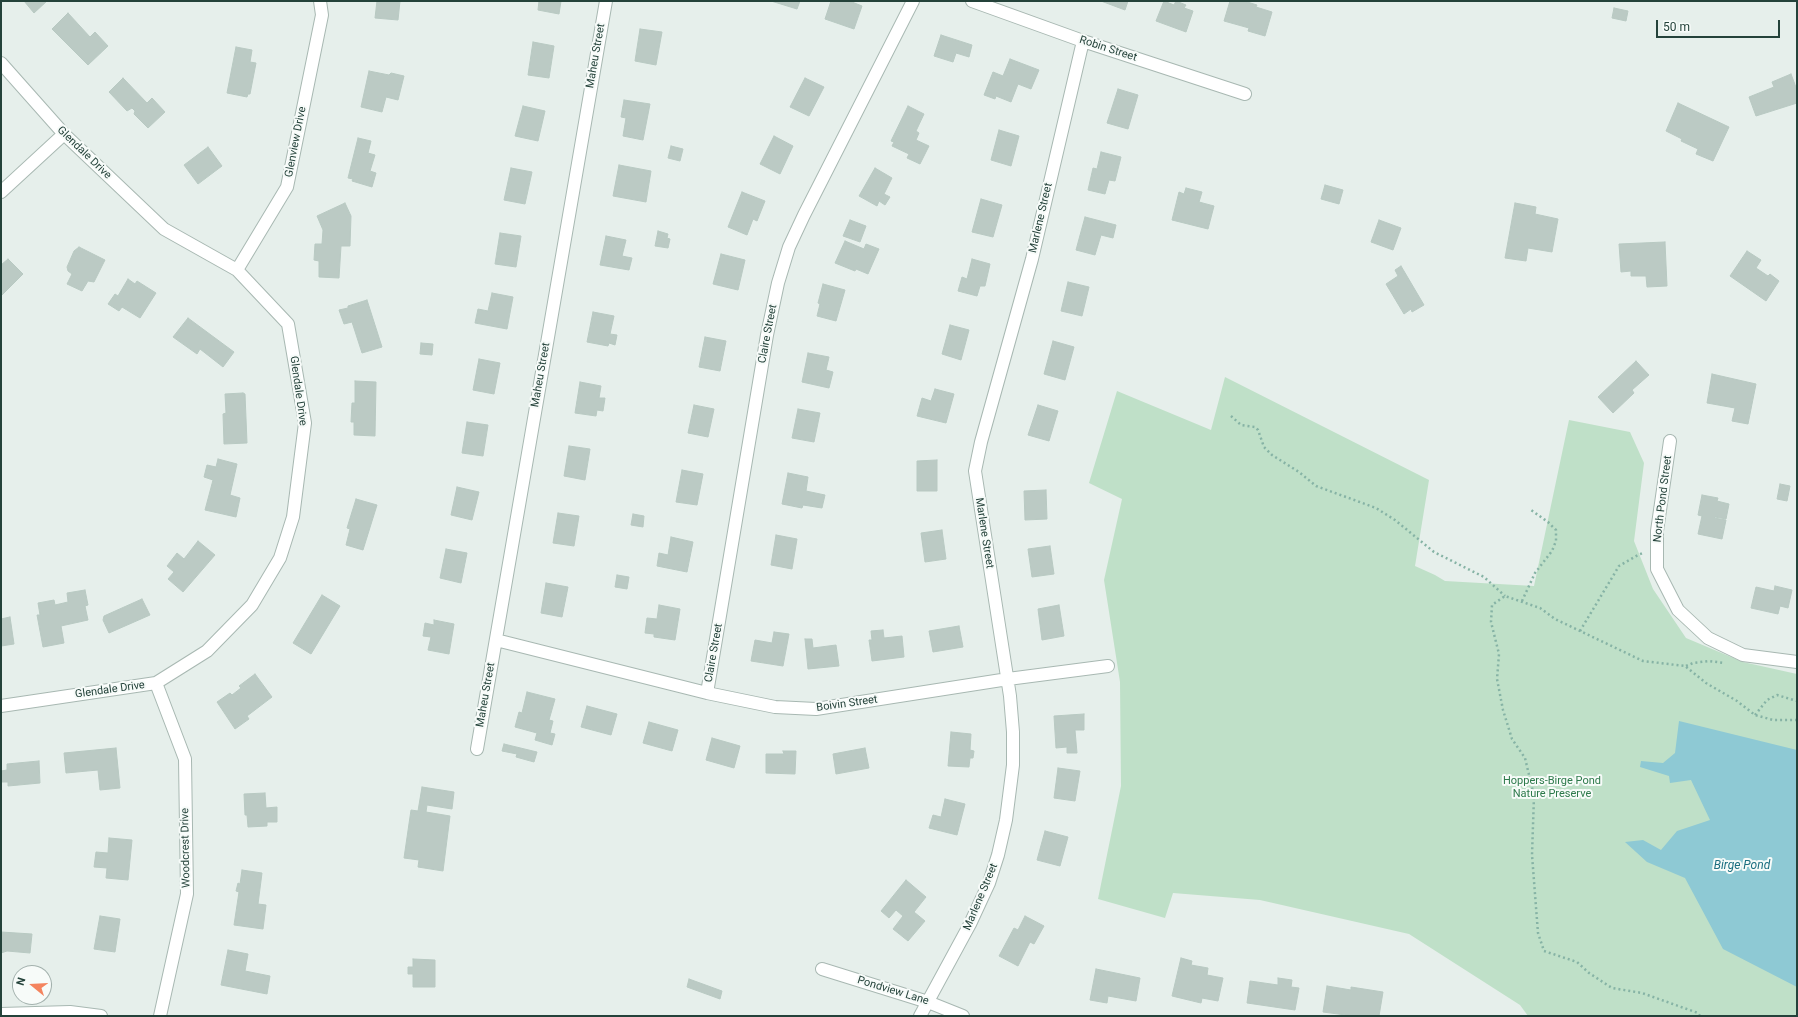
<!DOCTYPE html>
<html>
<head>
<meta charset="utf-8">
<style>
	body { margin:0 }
	#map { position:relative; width:1798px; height:1017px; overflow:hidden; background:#e6efeb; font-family:Roboto,sans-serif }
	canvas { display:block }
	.frame { position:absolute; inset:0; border:2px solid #24423a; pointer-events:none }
	.north { position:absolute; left:12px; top:965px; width:40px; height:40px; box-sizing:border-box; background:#f7fbf9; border:1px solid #a3b1ad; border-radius:50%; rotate:288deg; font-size:11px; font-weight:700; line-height:16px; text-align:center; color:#24423a }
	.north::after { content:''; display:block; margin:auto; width:14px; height:18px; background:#f4845f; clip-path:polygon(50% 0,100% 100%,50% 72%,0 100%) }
	.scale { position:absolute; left:1656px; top:20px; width:124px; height:18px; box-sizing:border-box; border:2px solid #24423a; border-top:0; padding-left:5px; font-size:12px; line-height:14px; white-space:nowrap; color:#24423a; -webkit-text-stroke:3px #f7fbf9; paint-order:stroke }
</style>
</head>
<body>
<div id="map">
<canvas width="1798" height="1017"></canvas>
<div class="frame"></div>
<div class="north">N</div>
<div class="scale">50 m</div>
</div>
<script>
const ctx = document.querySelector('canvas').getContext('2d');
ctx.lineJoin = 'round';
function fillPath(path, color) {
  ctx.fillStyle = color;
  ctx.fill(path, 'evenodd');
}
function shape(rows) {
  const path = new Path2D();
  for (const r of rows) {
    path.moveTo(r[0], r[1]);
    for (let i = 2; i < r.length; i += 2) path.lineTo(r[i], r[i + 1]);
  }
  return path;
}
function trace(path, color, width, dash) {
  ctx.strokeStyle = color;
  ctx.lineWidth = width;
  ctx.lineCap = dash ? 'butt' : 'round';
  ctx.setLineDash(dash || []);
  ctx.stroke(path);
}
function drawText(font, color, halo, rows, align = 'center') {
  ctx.font = font + ' Roboto,sans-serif';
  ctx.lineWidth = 4;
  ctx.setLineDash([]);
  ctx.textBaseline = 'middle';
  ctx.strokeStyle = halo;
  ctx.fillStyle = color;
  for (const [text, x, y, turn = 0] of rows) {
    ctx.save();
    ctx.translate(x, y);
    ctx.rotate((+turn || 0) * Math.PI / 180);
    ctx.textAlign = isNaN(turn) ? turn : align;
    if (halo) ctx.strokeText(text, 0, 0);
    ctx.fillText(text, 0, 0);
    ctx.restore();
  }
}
fillPath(shape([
	[1225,377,1429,480,1415,566,1435,575,1445,581,1534,586,1569,420,1630,432,1644,463,1634,541,1653,589,1686,638,1743,662,1797,674,1797,1016,1528,1016,1520,1005,1409,934,1260,900,1173,893,1165,918,1098,899,1121,786,1120,682,1104,580,1122,499,1089,483,1117,391,1211,430]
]), '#bfe0c8');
fillPath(shape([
	[1679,721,1797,750,1797,987,1723,949,1685,878,1647,862,1625,842,1643,840,1661,850,1677,831,1710,820,1691,780,1670,783,1669,776,1640,767,1641,761,1663,763,1675,753]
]), '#8ec9d4');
const building = shape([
	[24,1,47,1,34,13,24,1],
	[377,1,400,1,398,20,375,18,377,1],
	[539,1,561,1,559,14,538,10,539,1],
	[771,1,800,1,797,9,771,1],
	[831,1,853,1,852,2,862,6,854,29,825,19,831,1],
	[1101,1,1128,1,1125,10,1101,1],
	[1164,1,1174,5,1176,1,1186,5,1184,8,1193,11,1186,32,1156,21,1164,1],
	[1230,1,1244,1,1257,5,1256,7,1272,12,1265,36,1248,31,1249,28,1224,21,1230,1],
	[1614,8,1628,11,1626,21,1612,18,1614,8],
	[68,13,90,37,95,32,108,46,88,65,52,29,68,13],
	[640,29,662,32,656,65,635,61,640,29],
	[941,35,972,45,969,57,956,53,953,62,934,56,941,35],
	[533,42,554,46,549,78,528,75,533,42],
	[236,47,252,50,250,62,256,63,250,94,248,94,247,97,227,93,236,47],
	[1010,59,1039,70,1031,89,1018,84,1011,102,996,96,995,99,984,95,993,72,1003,76,1010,59],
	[369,71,389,75,391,73,404,76,398,100,386,97,382,112,361,107,369,71],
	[1791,74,1797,90,1797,103,1756,116,1749,97,1774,87,1772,82,1791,74],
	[123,78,147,103,152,98,165,112,148,128,134,114,135,111,132,108,127,111,109,92,123,78],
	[805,78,824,87,809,116,790,107,805,78],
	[1118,89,1138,95,1128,129,1107,123,1118,89],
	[624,100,650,104,643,140,623,136,626,118,621,117,624,100],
	[1678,103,1729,127,1713,161,1696,154,1698,149,1681,141,1682,139,1666,131,1678,103],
	[523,106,545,111,538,141,515,136,523,106],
	[908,106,924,114,916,131,919,133,916,140,929,146,920,164,907,158,909,154,892,146,894,142,891,141,908,106],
	[999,130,1019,136,1011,166,991,160,999,130],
	[774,136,793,146,780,174,760,164,774,136],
	[358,138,371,141,368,153,375,155,370,171,376,173,372,187,352,181,353,179,348,178,358,138],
	[671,146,683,149,680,161,668,158,671,146],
	[208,147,222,166,198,184,184,165,208,147],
	[1101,152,1121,157,1115,181,1109,180,1105,194,1088,190,1093,168,1097,169,1101,152],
	[619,165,651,171,646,202,613,196,619,165],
	[511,168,532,172,525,204,504,200,511,168],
	[875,168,892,178,884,194,890,197,885,205,879,201,877,206,859,196,875,168],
	[1325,185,1343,190,1339,204,1321,199,1325,185],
	[1186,188,1202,192,1199,202,1214,206,1208,229,1172,220,1179,192,1184,194,1186,188],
	[742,192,765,201,757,221,753,219,747,235,728,227,742,192],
	[981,199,1002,205,993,237,972,232,981,199],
	[345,203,351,216,350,246,341,246,339,278,319,277,319,261,314,260,315,244,322,244,323,230,317,216,345,203],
	[1515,203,1536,207,1535,214,1558,219,1552,252,1528,248,1526,261,1505,258,1515,203],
	[1085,217,1116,225,1113,238,1101,235,1095,255,1076,250,1085,217],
	[850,220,866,226,860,242,843,236,850,220],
	[1379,220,1401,228,1393,250,1371,242,1379,220],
	[658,231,668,234,667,238,670,239,668,248,655,246,658,231],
	[500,233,521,236,516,267,495,264,500,233],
	[606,236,626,240,622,256,632,258,629,270,600,265,606,236],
	[845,241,864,249,866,244,879,249,868,274,856,269,855,271,835,263,845,241],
	[1665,242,1667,286,1647,287,1646,276,1631,276,1631,271,1621,272,1619,244,1665,242],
	[79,247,105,260,94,282,88,281,82,291,67,284,72,274,68,271,67,267,74,251,79,247],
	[1747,251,1761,260,1756,268,1768,276,1770,274,1779,281,1766,301,1730,276,1747,251],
	[721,254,745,260,738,290,713,284,721,254],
	[8,259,23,274,1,296,1,265,8,259],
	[972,259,990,264,985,286,980,286,977,296,958,291,962,277,967,279,972,259],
	[1401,266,1424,305,1412,312,1411,309,1404,314,1386,284,1398,276,1395,270,1401,266],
	[128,279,135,284,137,281,156,293,140,318,122,307,119,311,108,304,115,294,118,296,128,279],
	[1068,282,1089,287,1082,316,1061,311,1068,282],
	[823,284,845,290,836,321,817,316,820,304,818,303,823,284],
	[492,293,513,297,507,329,475,323,478,309,488,311,492,293],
	[367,300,382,347,362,353,352,322,344,324,339,310,348,308,348,306,367,300],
	[593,312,614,316,610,334,617,335,615,345,609,343,608,346,587,342,593,312],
	[188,318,234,352,223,367,200,349,197,354,173,337,188,318],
	[950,325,969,330,961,360,942,354,950,325],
	[705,337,726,341,720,371,699,367,705,337],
	[1053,341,1074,347,1065,380,1044,374,1053,341],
	[421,343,433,344,432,355,420,354,421,343],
	[808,353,829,357,826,370,833,372,829,388,802,382,808,353],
	[479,359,500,363,494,394,473,390,479,359],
	[1636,361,1649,375,1632,390,1634,393,1613,413,1598,397,1636,361],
	[1712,374,1756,384,1748,424,1732,421,1735,408,1707,403,1712,374],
	[355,381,376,382,375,436,354,435,354,422,351,422,352,403,355,403,355,381],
	[580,382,601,386,599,398,605,398,603,411,597,410,596,416,575,413,580,382],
	[935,389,954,394,946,423,917,416,922,398,931,401,935,389],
	[243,393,245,394,247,443,224,444,223,414,226,413,225,394,243,393],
	[694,405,714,409,708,437,688,433,694,405],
	[1038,405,1058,411,1049,441,1028,435,1038,405],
	[798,409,820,413,814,442,792,438,798,409],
	[467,422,488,425,483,456,462,453,467,422],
	[569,446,590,449,585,480,564,476,569,446],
	[218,459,237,464,230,495,240,498,236,517,205,510,213,480,204,477,207,465,216,467,218,459],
	[937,460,937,491,917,491,917,461,937,460],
	[682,470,703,474,697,505,676,502,682,470],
	[788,473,808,477,806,491,825,495,822,508,803,505,802,508,782,504,788,473],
	[1780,484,1790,486,1787,501,1777,499,1780,484],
	[457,487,479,492,472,520,451,515,457,487],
	[1046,490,1047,519,1025,520,1024,491,1046,490],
	[1702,495,1718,498,1717,501,1729,504,1726,519,1715,517,1714,518,1726,520,1722,539,1698,534,1702,516,1698,515,1702,495],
	[356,499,377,505,363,550,346,545,350,529,347,528,356,499],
	[558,513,579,516,574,546,553,543,558,513],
	[633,514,644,516,643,527,631,525,633,514],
	[942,530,946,559,925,562,921,533,942,530],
	[776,535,797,539,792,569,771,565,776,535],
	[671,537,693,542,687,572,657,566,659,553,668,555,671,537],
	[198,541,215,555,183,592,168,579,174,572,167,566,177,553,184,559,198,541],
	[1050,546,1054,574,1032,577,1028,549,1050,546],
	[446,549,467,553,461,583,440,578,446,549],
	[617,575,629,577,627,589,615,587,617,575],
	[546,583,568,587,562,617,541,613,546,583],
	[1775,586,1792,590,1788,608,1780,606,1778,614,1751,608,1756,587,1774,591,1775,586],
	[85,590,88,605,85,606,88,620,61,626,64,643,43,647,37,615,40,615,38,603,54,600,55,605,68,602,67,593,85,590],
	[322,595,340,606,311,654,293,643,322,595],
	[142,599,150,615,109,633,103,620,104,616,142,599],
	[659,605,680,609,675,640,654,637,654,634,645,633,647,618,657,619,659,605],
	[1059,605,1064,636,1042,640,1038,609,1059,605],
	[10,617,14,644,1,646,1,619,10,617],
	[434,620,454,624,449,654,428,650,431,637,423,636,425,623,434,625,434,620],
	[959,626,963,647,933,652,929,631,959,626],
	[883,630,884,638,902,636,904,657,872,661,869,640,872,640,871,631,883,630],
	[774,632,789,634,783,666,751,661,755,640,772,643,774,632],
	[805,639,812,639,813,648,836,645,839,666,808,669,805,639],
	[255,674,272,697,247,716,249,719,235,729,217,702,230,693,232,695,241,688,239,686,255,674],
	[527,692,555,699,549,720,553,721,550,733,555,734,552,745,535,740,537,733,515,727,519,712,522,713,527,692],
	[587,706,617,714,611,735,581,727,587,706],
	[1084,714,1084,730,1075,730,1077,753,1067,753,1067,747,1056,748,1054,716,1084,714],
	[649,722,678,730,672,751,643,743,649,722],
	[951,732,971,734,970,750,974,751,973,758,970,758,969,767,948,766,951,732],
	[712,738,740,746,734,768,706,760,712,738],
	[504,744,537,752,534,762,516,757,517,754,502,751,504,744],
	[116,748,120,788,100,790,98,770,66,773,64,753,116,748],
	[865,748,869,768,836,774,833,754,865,748],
	[783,751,796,751,795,774,766,773,766,754,784,754,783,751],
	[39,761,40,783,8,786,8,782,1,782,1,771,7,770,7,764,39,761],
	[1058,768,1080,771,1075,801,1054,798,1058,768],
	[422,787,454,792,452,809,427,805,426,812,450,816,443,871,418,867,419,860,404,858,411,810,418,811,422,787],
	[265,793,266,808,277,807,277,822,267,822,267,826,248,827,247,815,245,815,244,794,265,793],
	[945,799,965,804,957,835,929,828,933,815,941,817,945,799],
	[1045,831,1068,837,1060,866,1037,860,1045,831],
	[109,838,132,840,128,880,106,878,107,868,94,867,96,852,108,853,109,838],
	[242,870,262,873,258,904,266,905,263,929,234,925,239,892,236,891,238,883,240,884,242,870],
	[906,880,926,897,914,912,925,921,908,941,893,929,903,916,896,910,889,918,881,911,906,880],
	[100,916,120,919,115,952,94,949,100,916],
	[1025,916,1044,926,1034,944,1030,942,1018,966,999,956,1014,928,1018,930,1025,916],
	[1,932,32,934,30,953,7,951,1,953,1,932],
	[228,950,248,954,245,971,270,976,267,994,221,985,228,950],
	[1181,958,1192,961,1191,965,1208,968,1207,975,1223,978,1218,1001,1202,998,1201,1003,1172,996,1181,958],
	[413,959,435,960,435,987,413,987,413,974,408,974,408,967,413,967,413,959],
	[1096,969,1140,978,1136,1001,1108,996,1107,1003,1090,1000,1096,969],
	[1278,978,1292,980,1291,987,1299,988,1295,1010,1247,1003,1250,981,1278,985,1278,978],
	[689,979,722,991,720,999,687,987,689,979],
	[1327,986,1351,990,1351,987,1383,992,1379,1016,1353,1016,1323,1012,1327,986]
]);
fillPath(building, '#bbcac4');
trace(building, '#b8c9c2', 1);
const minor = shape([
	[972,1,1083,41,1245,94],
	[1,63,64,134,164,229,237,270,288,324,305,423,293,517,280,558,252,605,207,651,156,683,1,706],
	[1,192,64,134],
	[237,270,287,187,322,15,320,1],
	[1670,441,1657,531,1657,569,1678,610,1708,638,1743,655,1797,662],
	[496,640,707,693,775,707,816,709,1008,679,1108,666],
	[156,683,185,759,187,894,160,1016],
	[707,693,767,335,778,283,789,247,804,215,913,1],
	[477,749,606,1],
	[822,969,928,1002,963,1016],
	[1,1014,70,1012,101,1016],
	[920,1016,970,924,989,883,998,855,1006,820,1013,765,1013,732,1010,696,975,471,981,442,1032,259,1083,41]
]);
trace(minor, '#a8b8b2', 14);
trace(shape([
	[1231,416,1241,425,1255,427,1258,430,1264,447,1272,455,1299,472,1316,486,1376,508,1395,520,1434,552,1484,577,1505,596],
	[1522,601,1535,573,1552,551,1556,541,1556,530,1548,522,1531,510],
	[1580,631,1619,566,1638,555,1643,553],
	[1686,666,1693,663,1709,661,1724,663],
	[1755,715,1767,700,1777,695,1797,701],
	[1700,1016,1698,1013,1642,993,1612,988,1589,973,1577,962,1544,951,1538,933,1532,855,1534,796,1525,758,1512,739,1503,710,1497,679,1499,654,1491,622,1492,605,1505,596,1540,608,1555,619,1643,661,1685,666,1706,683,1737,701,1755,715,1773,720,1797,720]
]), '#86b3a5', 2.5, [2, 3]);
trace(minor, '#fff', 12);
drawText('11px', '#24423a', '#f7fbf9', [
	["Robin Street",1108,49,18],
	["Maheu Street",596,56,-80],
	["Glenview Drive",296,142,-79],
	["Glendale Drive",84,153,44],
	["Marlene Street",1041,218,-77],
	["Claire Street",768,334,-79],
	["Maheu Street",541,375,-80],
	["Glendale Drive",298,391,82],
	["North Pond Street",1663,499,-83],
	["Marlene Street",984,533,81],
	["Claire Street",714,653,-80],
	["Glendale Drive",110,690,-8],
	["Maheu Street",486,695,-80],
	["Boivin Street",847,704,-8],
	["Woodcrest Drive",186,848,-91],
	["Marlene Street",981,897,-67],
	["Pondview Lane",893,991,17]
]);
drawText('11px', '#2d7a4b', '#f7fbf9', [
	["Hoppers-Birge Pond",1552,781],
	["Nature Preserve",1552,794]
]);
drawText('italic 12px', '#1c6f80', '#f7fbf9', [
	["Birge Pond",1742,866]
]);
</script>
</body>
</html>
